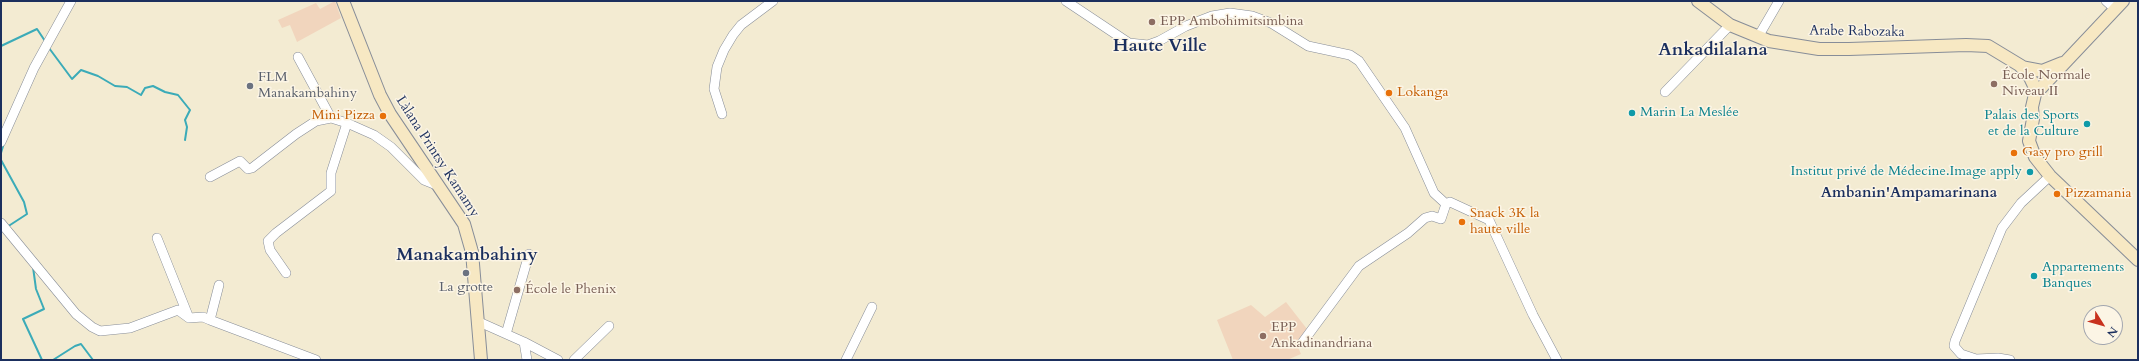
<!DOCTYPE html>
<html>
<head>
<meta charset="utf-8">
<style>
	body { margin:0 }
	#map { position:relative; width:2139px; height:361px; overflow:hidden; background:#f3ebd2; font-family:Cardo,serif }
	canvas { display:block }
	.frame { position:absolute; inset:0; border:2px solid #1b2f5e; pointer-events:none }
	.north { position:absolute; left:2083px; top:305px; width:40px; height:40px; box-sizing:border-box; background:#fcf5e5; border:1px solid #a2a6af; border-radius:50%; rotate:127deg; font-size:11px; font-weight:700; line-height:16px; text-align:center; color:#1b2f5e }
	.north::after { content:''; display:block; margin:auto; width:14px; height:18px; background:#c8321e; clip-path:polygon(50% 0,100% 100%,50% 72%,0 100%) }
</style>
</head>
<body>
<div id="map">
<canvas width="2139" height="361"></canvas>
<div class="frame"></div>
<div class="north">N</div>
</div>
<script>
const ctx = document.querySelector('canvas').getContext('2d');
ctx.lineJoin = 'round';
function fillPath(path, color) {
  ctx.fillStyle = color;
  ctx.fill(path, 'evenodd');
}
function shape(rows) {
  const path = new Path2D();
  for (const r of rows) {
    path.moveTo(r[0], r[1]);
    for (let i = 2; i < r.length; i += 2) path.lineTo(r[i], r[i + 1]);
  }
  return path;
}
function trace(path, color, width, dash) {
  ctx.strokeStyle = color;
  ctx.lineWidth = width;
  ctx.lineCap = dash ? 'butt' : 'round';
  ctx.setLineDash(dash || []);
  ctx.stroke(path);
}
function drawText(font, color, halo, rows, align = 'center') {
  ctx.font = font + ' Cardo,serif';
  ctx.lineWidth = 3;
  ctx.setLineDash([]);
  ctx.textBaseline = 'middle';
  ctx.strokeStyle = halo;
  ctx.fillStyle = color;
  for (const [text, x, y, turn = 0] of rows) {
    ctx.save();
    ctx.translate(x, y);
    ctx.rotate((+turn || 0) * Math.PI / 180);
    ctx.textAlign = isNaN(turn) ? turn : align;
    if (halo) ctx.strokeText(text, 0, 0);
    ctx.fillText(text, 0, 0);
    ctx.restore();
  }
}
fillPath(shape([
	[335,1,341,18,297,42,290,25,282,28,278,20,316,3,320,9],
	[1286,302,1307,329,1296,343,1301,354,1287,360,1233,360,1217,320,1251,305,1265,317]
]), '#f1d5bd');
trace(shape([
	[1,46,37,29,45,41],
	[49,48,72,79,81,70,98,76,115,86,127,87,141,95,145,88,153,86,165,92,178,95,190,110,185,120,187,127,185,140],
	[1,153,4,143],
	[1,160,24,202,27,214,7,227],
	[33,267,36,289,44,309,23,319,42,360],
	[53,360,75,346,81,344,93,360]
]), '#3babb8', 2);
const street = shape([
	[1066,1,1129,43,1148,45,1159,41,1186,26,1212,16,1230,13,1252,16,1271,23,1308,46,1350,55,1359,61,1405,128,1434,193,1446,204,1450,202,1489,220,1533,315,1557,360],
	[2106,1,2115,9],
	[1758,37,1779,1],
	[298,57,331,118],
	[1665,92,1730,25],
	[722,114,714,89,717,67,724,50,733,35,741,25,773,1],
	[1,142,34,68,71,1],
	[210,177,240,161,248,169,252,168,296,134,316,121,331,118,347,123,374,135,391,147,424,180,439,186],
	[1,223,76,314,92,327,100,331,130,328,178,310,189,318,203,317,210,320,219,285],
	[157,238,189,318],
	[286,273,270,250,268,241,276,233,331,191,331,173,347,123],
	[210,320,316,360],
	[477,321,524,342],
	[506,334,529,254],
	[1302,343,1359,266,1408,233,1425,218,1432,216,1441,219,1446,204],
	[527,360,524,342,558,360],
	[574,360,609,326],
	[846,360,872,307],
	[2010,360,1998,358,1976,359,1961,354,1954,346,1955,341,2002,228,2021,203,2050,176]
]);
const secondary = shape([
	[343,1,380,95,390,114,464,224,472,252,481,360],
	[1698,1,1730,25,1769,41,1819,49,1849,49,1966,45,1988,46,2026,69,2036,90],
	[2021,67,2042,71,2062,63],
	[2036,90,2032,107,2033,119,2029,141,2035,157,2050,176,2138,260],
	[2036,90,2041,88,2123,1]
]);
trace(street, '#878d98', 10);
trace(secondary, '#878d98', 14);
trace(street, '#fff', 9);
trace(secondary, '#f7e8c3', 12);
for (const [x, y, r, color] of [
	[1152,22,4,"#8d6e63"],
	[1994,84,4,"#8d6e63"],
	[250,86,4,"#6b7280"],
	[1389,93,4,"#e8710a"],
	[1632,113,4,"#0f9aa8"],
	[383,116,4,"#e8710a"],
	[2087,124,4,"#0f9aa8"],
	[2014,153,4,"#e8710a"],
	[2030,172,4,"#0f9aa8"],
	[2057,194,4,"#e8710a"],
	[1462,222,4,"#e8710a"],
	[466,273,4,"#6b7280"],
	[2034,276,4,"#0f9aa8"],
	[517,290,4,"#8d6e63"],
	[1263,336,4,"#8d6e63"]
]) {
  const dot = new Path2D();
  dot.arc(x, y, r, 0, 2 * Math.PI);
  ctx.fillStyle = color;
  ctx.fill(dot);
  trace(dot, '#fcf5e5', 1.5);
}
drawText('14px', '#785e54', '#fcf5e5', [
	["EPP Ambohimitsimbina",1160,22],
	["École Normale",2002,76],
	["Niveau II",2002,92],
	["École le Phenix",525,290],
	["EPP",1271,328],
	["Ankadinandriana",1271,344]
], 'left');
drawText('14px', '#1b2f5e', '#fcf5e5', [
	["Arabe Rabozaka",1857,32,1],
	["Làlana Printsy Kamamy",437,157,57]
]);
drawText('14px', '#5b616d', '#fcf5e5', [
	["FLM",258,78],
	["Manakambahiny",258,94],
	["La grotte",466,288,"center"]
], 'left');
drawText('14px', '#c56008', '#fcf5e5', [
	["Lokanga",1397,93],
	["Mini Pizza",375,116,"right"],
	["Gasy pro grill",2022,153],
	["Pizzamania",2065,194],
	["Snack 3K la",1470,214],
	["haute ville",1470,230]
], 'left');
drawText('14px', '#0d838f', '#fcf5e5', [
	["Marin La Meslée",1640,113],
	["Palais des Sports",2079,116,"right"],
	["et de la Culture",2079,132,"right"],
	["Institut privé de Médecine.Image apply",2022,172,"right"],
	["Appartements",2042,268],
	["Banques",2042,284]
], 'left');
drawText('bold 15px', '#1b2f5e', '#fcf5e5', [
	["Ambanin'Ampamarinana",1909,194]
]);
drawText('bold 18px', '#1b2f5e', '#fcf5e5', [
	["Haute Ville",1160,47],
	["Ankadilalana",1713,51],
	["Manakambahiny",467,256]
]);
</script>
</body>
</html>
